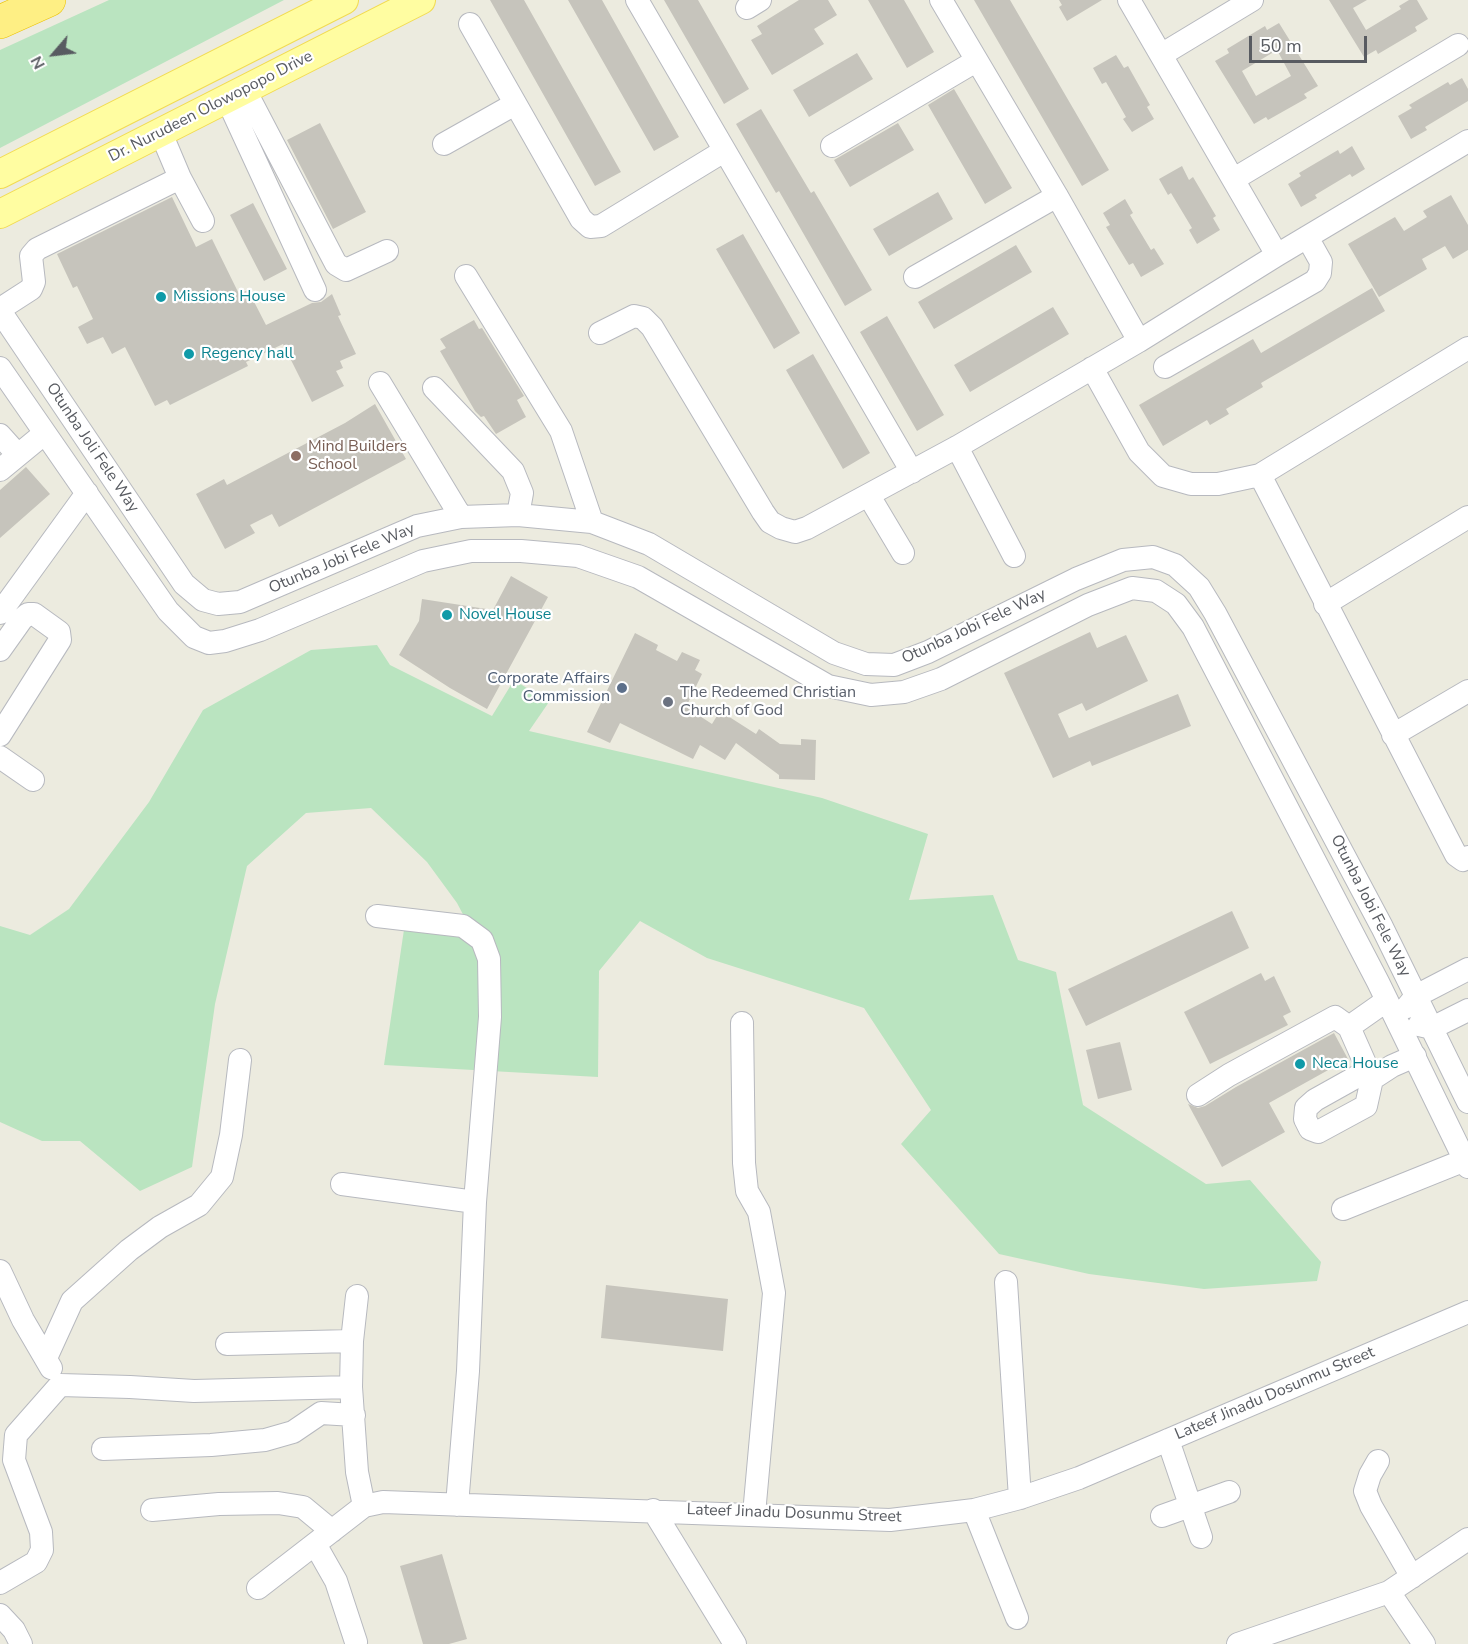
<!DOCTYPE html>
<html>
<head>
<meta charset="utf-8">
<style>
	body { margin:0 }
	#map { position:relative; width:1468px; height:1644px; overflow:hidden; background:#ecebdf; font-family:"Nunito Sans",sans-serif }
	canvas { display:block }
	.north { position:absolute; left:24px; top:24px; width:60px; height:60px; -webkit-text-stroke:4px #fff; paint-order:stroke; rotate:242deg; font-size:16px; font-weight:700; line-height:24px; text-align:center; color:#585b61 }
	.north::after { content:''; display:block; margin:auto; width:21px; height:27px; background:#585b61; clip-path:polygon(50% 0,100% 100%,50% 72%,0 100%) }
	.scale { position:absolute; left:1249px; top:36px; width:118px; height:27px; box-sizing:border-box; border:3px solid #585b61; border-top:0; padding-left:8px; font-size:18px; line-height:21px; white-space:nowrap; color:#585b61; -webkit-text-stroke:4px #fff; paint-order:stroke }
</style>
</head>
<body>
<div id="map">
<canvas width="1468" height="1644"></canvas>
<div class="north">N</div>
<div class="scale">50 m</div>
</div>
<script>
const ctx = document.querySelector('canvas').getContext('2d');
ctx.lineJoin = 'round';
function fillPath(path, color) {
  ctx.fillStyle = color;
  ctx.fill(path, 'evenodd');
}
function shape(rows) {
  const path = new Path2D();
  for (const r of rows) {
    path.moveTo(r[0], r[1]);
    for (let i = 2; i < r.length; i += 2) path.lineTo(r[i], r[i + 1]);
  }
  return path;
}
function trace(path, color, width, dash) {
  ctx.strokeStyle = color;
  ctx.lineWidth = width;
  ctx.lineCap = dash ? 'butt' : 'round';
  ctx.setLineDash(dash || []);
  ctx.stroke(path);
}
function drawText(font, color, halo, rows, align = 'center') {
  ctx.font = font + ' "Nunito Sans",sans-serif';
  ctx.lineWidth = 4.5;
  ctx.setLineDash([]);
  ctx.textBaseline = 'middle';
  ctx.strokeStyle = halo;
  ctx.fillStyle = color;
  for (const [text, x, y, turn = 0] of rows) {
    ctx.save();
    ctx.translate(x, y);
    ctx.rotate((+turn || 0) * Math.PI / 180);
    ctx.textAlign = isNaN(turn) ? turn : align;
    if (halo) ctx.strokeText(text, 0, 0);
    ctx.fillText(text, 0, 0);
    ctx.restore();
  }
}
fillPath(shape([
	[109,0,284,0,0,148,0,50],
	[377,645,390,665,492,716,514,680,549,702,529,731,822,798,928,834,909,900,993,895,1018,960,1056,972,1083,1105,1206,1184,1250,1180,1321,1262,1317,1281,1204,1289,1089,1274,999,1254,901,1144,931,1110,864,1008,707,958,640,921,599,971,598,1077,384,1065,406,916,467,922,457,903,427,862,371,808,306,813,247,866,215,1004,192,1167,140,1191,80,1141,42,1141,0,1122,0,926,30,935,69,909,149,802,203,710,311,650]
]), '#bae4c0');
fillPath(shape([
	[490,0,524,0,621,172,595,186],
	[568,0,602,0,679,137,654,151],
	[664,0,698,0,749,89,724,104],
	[799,0,828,0,837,15,814,29,824,44,772,75,751,40,762,34,757,26],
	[868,0,904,0,934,52,907,68],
	[974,0,1010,0,1109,170,1082,186],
	[1059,0,1102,0,1067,21,1059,7,1062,5],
	[1329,0,1367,0,1353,8,1366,30,1401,9,1399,6,1409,0,1417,0,1428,19,1415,27,1417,31,1378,54,1376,50,1364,57],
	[1279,23,1318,86,1304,94,1307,98,1268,120,1266,117,1254,124,1215,61,1229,53,1227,49,1265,26,1267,30],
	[1277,50,1291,76,1256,96,1242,71],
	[857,53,873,79,809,117,793,90],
	[1116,55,1124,68,1128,66,1150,105,1147,107,1154,119,1132,132,1123,119,1126,117,1106,82,1102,84,1093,68],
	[1462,78,1468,89,1468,101,1425,127,1427,130,1411,139,1398,116,1412,108,1409,105,1448,82,1450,85],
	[954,89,1012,188,985,204,928,105],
	[761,109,811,193,814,191,872,290,845,306,779,191,776,193,736,124],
	[320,123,366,212,333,229,287,140],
	[898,123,914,150,850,187,834,160],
	[1352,146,1365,169,1352,177,1350,174,1315,195,1317,198,1301,207,1288,184,1301,176,1299,173,1338,150,1340,154],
	[1182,166,1189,180,1193,177,1216,216,1213,218,1220,230,1197,244,1189,230,1192,228,1171,193,1168,195,1159,179],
	[938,192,953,219,889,256,873,229],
	[1451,195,1468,225,1468,250,1453,259,1445,246,1422,259,1427,269,1379,297,1348,244,1395,217,1404,231,1427,217,1423,211],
	[172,197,196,247,212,239,239,294,248,290,266,325,312,303,321,302,332,294,341,315,338,316,356,354,340,361,343,368,336,371,344,386,312,402,283,344,246,362,248,366,170,405,167,400,155,406,125,347,112,354,103,337,87,344,78,327,93,319,77,286,73,288,57,254],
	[1125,199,1133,213,1130,215,1151,250,1154,248,1164,264,1141,277,1133,263,1129,265,1106,227,1110,225,1103,213],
	[253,203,287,269,264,281,230,215],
	[743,234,800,333,774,349,716,249],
	[1016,245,1032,272,934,329,918,302],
	[1372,288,1385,311,1261,383,1263,387,1226,409,1229,414,1210,425,1207,420,1163,446,1139,405,1253,339,1261,353],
	[1053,307,1069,334,970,392,954,365],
	[887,316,944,415,917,431,860,332],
	[474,320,479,329,482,328,524,396,517,400,526,417,496,434,484,416,481,417,475,411,440,351,446,348,440,339],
	[813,354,870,453,843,469,786,370],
	[375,404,406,459,279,527,272,514,250,525,255,533,225,549,196,494,224,479,227,485,345,423],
	[26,467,50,494,0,538,0,490],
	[511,576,548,597,487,709,450,688,399,655,419,621,422,599,493,610],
	[1090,632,1097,648,1126,635,1148,681,1086,711,1082,703,1058,714,1069,738,1178,694,1191,726,1092,766,1090,761,1053,778,1004,673],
	[635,633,658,645,656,650,677,661,682,652,700,660,695,670,702,674,686,707,712,724,720,711,756,734,759,729,780,744,801,745,801,739,816,740,815,780,779,779,779,775,736,743,725,760,700,745,693,759,620,723,610,743,587,732],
	[1232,911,1249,948,1086,1026,1068,989],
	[1261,973,1265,981,1274,976,1291,1012,1283,1016,1288,1025,1210,1064,1184,1012],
	[1334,1033,1348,1059,1269,1103,1285,1132,1222,1167,1188,1104,1198,1108,1205,1106,1236,1087],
	[1120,1042,1132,1090,1098,1099,1086,1050],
	[606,1285,728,1299,723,1351,601,1338],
	[442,1554,467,1639,449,1644,423,1644,400,1566]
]), '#c6c4bc');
const minor = shape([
	[637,0,912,472],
	[941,0,1057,196,1139,341],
	[1129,0,1277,255],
	[747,8,760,0],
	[470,24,581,219,590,227,601,226,724,151],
	[1161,55,1252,0],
	[245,90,336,264,346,270,387,251],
	[227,99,315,290],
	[444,144,515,104],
	[832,146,976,61],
	[180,178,203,221],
	[1234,179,1458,45],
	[466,276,561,431,592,522],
	[915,277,1057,196],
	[0,309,31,289,34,282,31,256,37,249,180,178,161,133],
	[0,311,184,584,203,600,218,604,240,602,417,526,461,517,518,515,592,522,649,544,834,653,866,664,894,665,928,652,1076,579,1123,560,1153,557,1175,565,1199,587,1215,613,1382,927,1468,1102],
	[600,333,634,316,643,318,652,327,763,512,770,522,781,528,795,532,807,528,957,447,1139,341,1277,255,1468,141],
	[1165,367,1315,281,1320,273,1321,262,1307,237],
	[0,368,168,611,194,637,209,643,225,641,260,630,423,561,471,551,521,551,578,556,638,577,828,686,871,695,904,692,941,679,1088,605,1132,588,1156,591,1176,604,1193,627,1378,982,1468,1167],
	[1092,368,1139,452,1163,476,1191,484,1218,484,1260,475,1468,348],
	[380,383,461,517],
	[434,388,513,471,522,493,518,515],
	[0,435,18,455],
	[957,447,1014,556],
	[0,470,45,433],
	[1260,475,1456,855,1463,860,1468,857],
	[869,496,903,553],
	[1325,604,1468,517],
	[0,613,87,493],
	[0,650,22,619,28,614,34,614,59,632,60,640,0,735],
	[1393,735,1468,691],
	[0,757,33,780],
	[377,916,463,926,482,940,489,959,490,1017,475,1202,468,1371,457,1505],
	[1407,1007,1416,996,1468,969],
	[742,1023,744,1163,747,1191,759,1212,774,1293,754,1514],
	[1419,1025,1432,1028,1468,1010],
	[1349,1027,1372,1079,1358,1076,1315,1100,1306,1108,1305,1119,1310,1129,1318,1132,1366,1106,1372,1079,1392,1066,1415,1056],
	[1198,1095,1229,1075,1335,1017,1349,1027,1386,1001],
	[342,1184,475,1202],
	[1343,1209,1465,1160],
	[0,1271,23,1320,51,1368],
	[1006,1282,1020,1498],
	[357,1296,352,1341,351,1387,357,1472,364,1506],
	[227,1344,352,1341],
	[46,1358,72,1301,129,1250,160,1227,199,1205,222,1177,231,1135,240,1060],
	[1168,1440,1201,1537],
	[103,1449,211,1445,265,1440,293,1432,321,1413,354,1415],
	[1378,1461,1370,1475,1365,1491,1371,1506,1412,1577],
	[152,1510,219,1504,278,1503,303,1507,332,1531],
	[653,1510,735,1644],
	[974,1510,1017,1618],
	[1162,1516,1229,1492],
	[315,1544,336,1581,356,1642],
	[0,1583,36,1562,42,1550,41,1532,14,1460,16,1435,60,1385,130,1387,194,1391,351,1387],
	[258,1588,364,1506,383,1502,890,1520,974,1510,1020,1498,1079,1478,1468,1312],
	[1389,1592,1424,1644],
	[0,1615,14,1630,21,1644],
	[1238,1644,1389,1592,1468,1539]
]);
const major = shape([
	[0,174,344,0],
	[0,214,421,0]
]);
const highway = shape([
	[0,22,49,0]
]);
trace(minor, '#b7b9bf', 24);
trace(major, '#f2db51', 30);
trace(highway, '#ebc100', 34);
trace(minor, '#fff', 22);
trace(major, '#fffda1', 28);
trace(highway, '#feef84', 33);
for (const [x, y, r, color] of [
	[161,297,6,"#0f9aa8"],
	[189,354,6,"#0f9aa8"],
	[296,456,6,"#8d6e63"],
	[447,615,6,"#0f9aa8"],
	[622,688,6,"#5c6f8a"],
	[668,702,6,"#6b7280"],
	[1300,1064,6,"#0f9aa8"]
]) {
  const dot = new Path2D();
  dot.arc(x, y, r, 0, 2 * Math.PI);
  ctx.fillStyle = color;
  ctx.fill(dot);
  trace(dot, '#fff', 2);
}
drawText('16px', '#585b61', '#fff', [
	["Dr. Nurudeen Olowopopo Drive",211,107,-27],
	["Otunba Joli Fele Way",92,448,56],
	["Otunba Jobi Fele Way",342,559,-23],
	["Otunba Jobi Fele Way",974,627,-25],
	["Otunba Jobi Fele Way",1370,906,63],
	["Lateef Jinadu Dosunmu Street",1275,1394,-23],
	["Lateef Jinadu Dosunmu Street",794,1514,2]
]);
drawText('16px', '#0d838f', '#fff', [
	["Missions House",173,297],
	["Regency hall",201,354],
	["Novel House",459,615],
	["Neca House",1312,1064]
], 'left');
drawText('16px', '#785e54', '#fff', [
	["Mind Builders",308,447],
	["School",308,465]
], 'left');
drawText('16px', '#4e5e75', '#fff', [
	["Corporate Affairs",610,679],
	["Commission",610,697]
], 'right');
drawText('16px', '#5b616d', '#fff', [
	["The Redeemed Christian",680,693],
	["Church of God",680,711]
], 'left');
</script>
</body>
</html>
